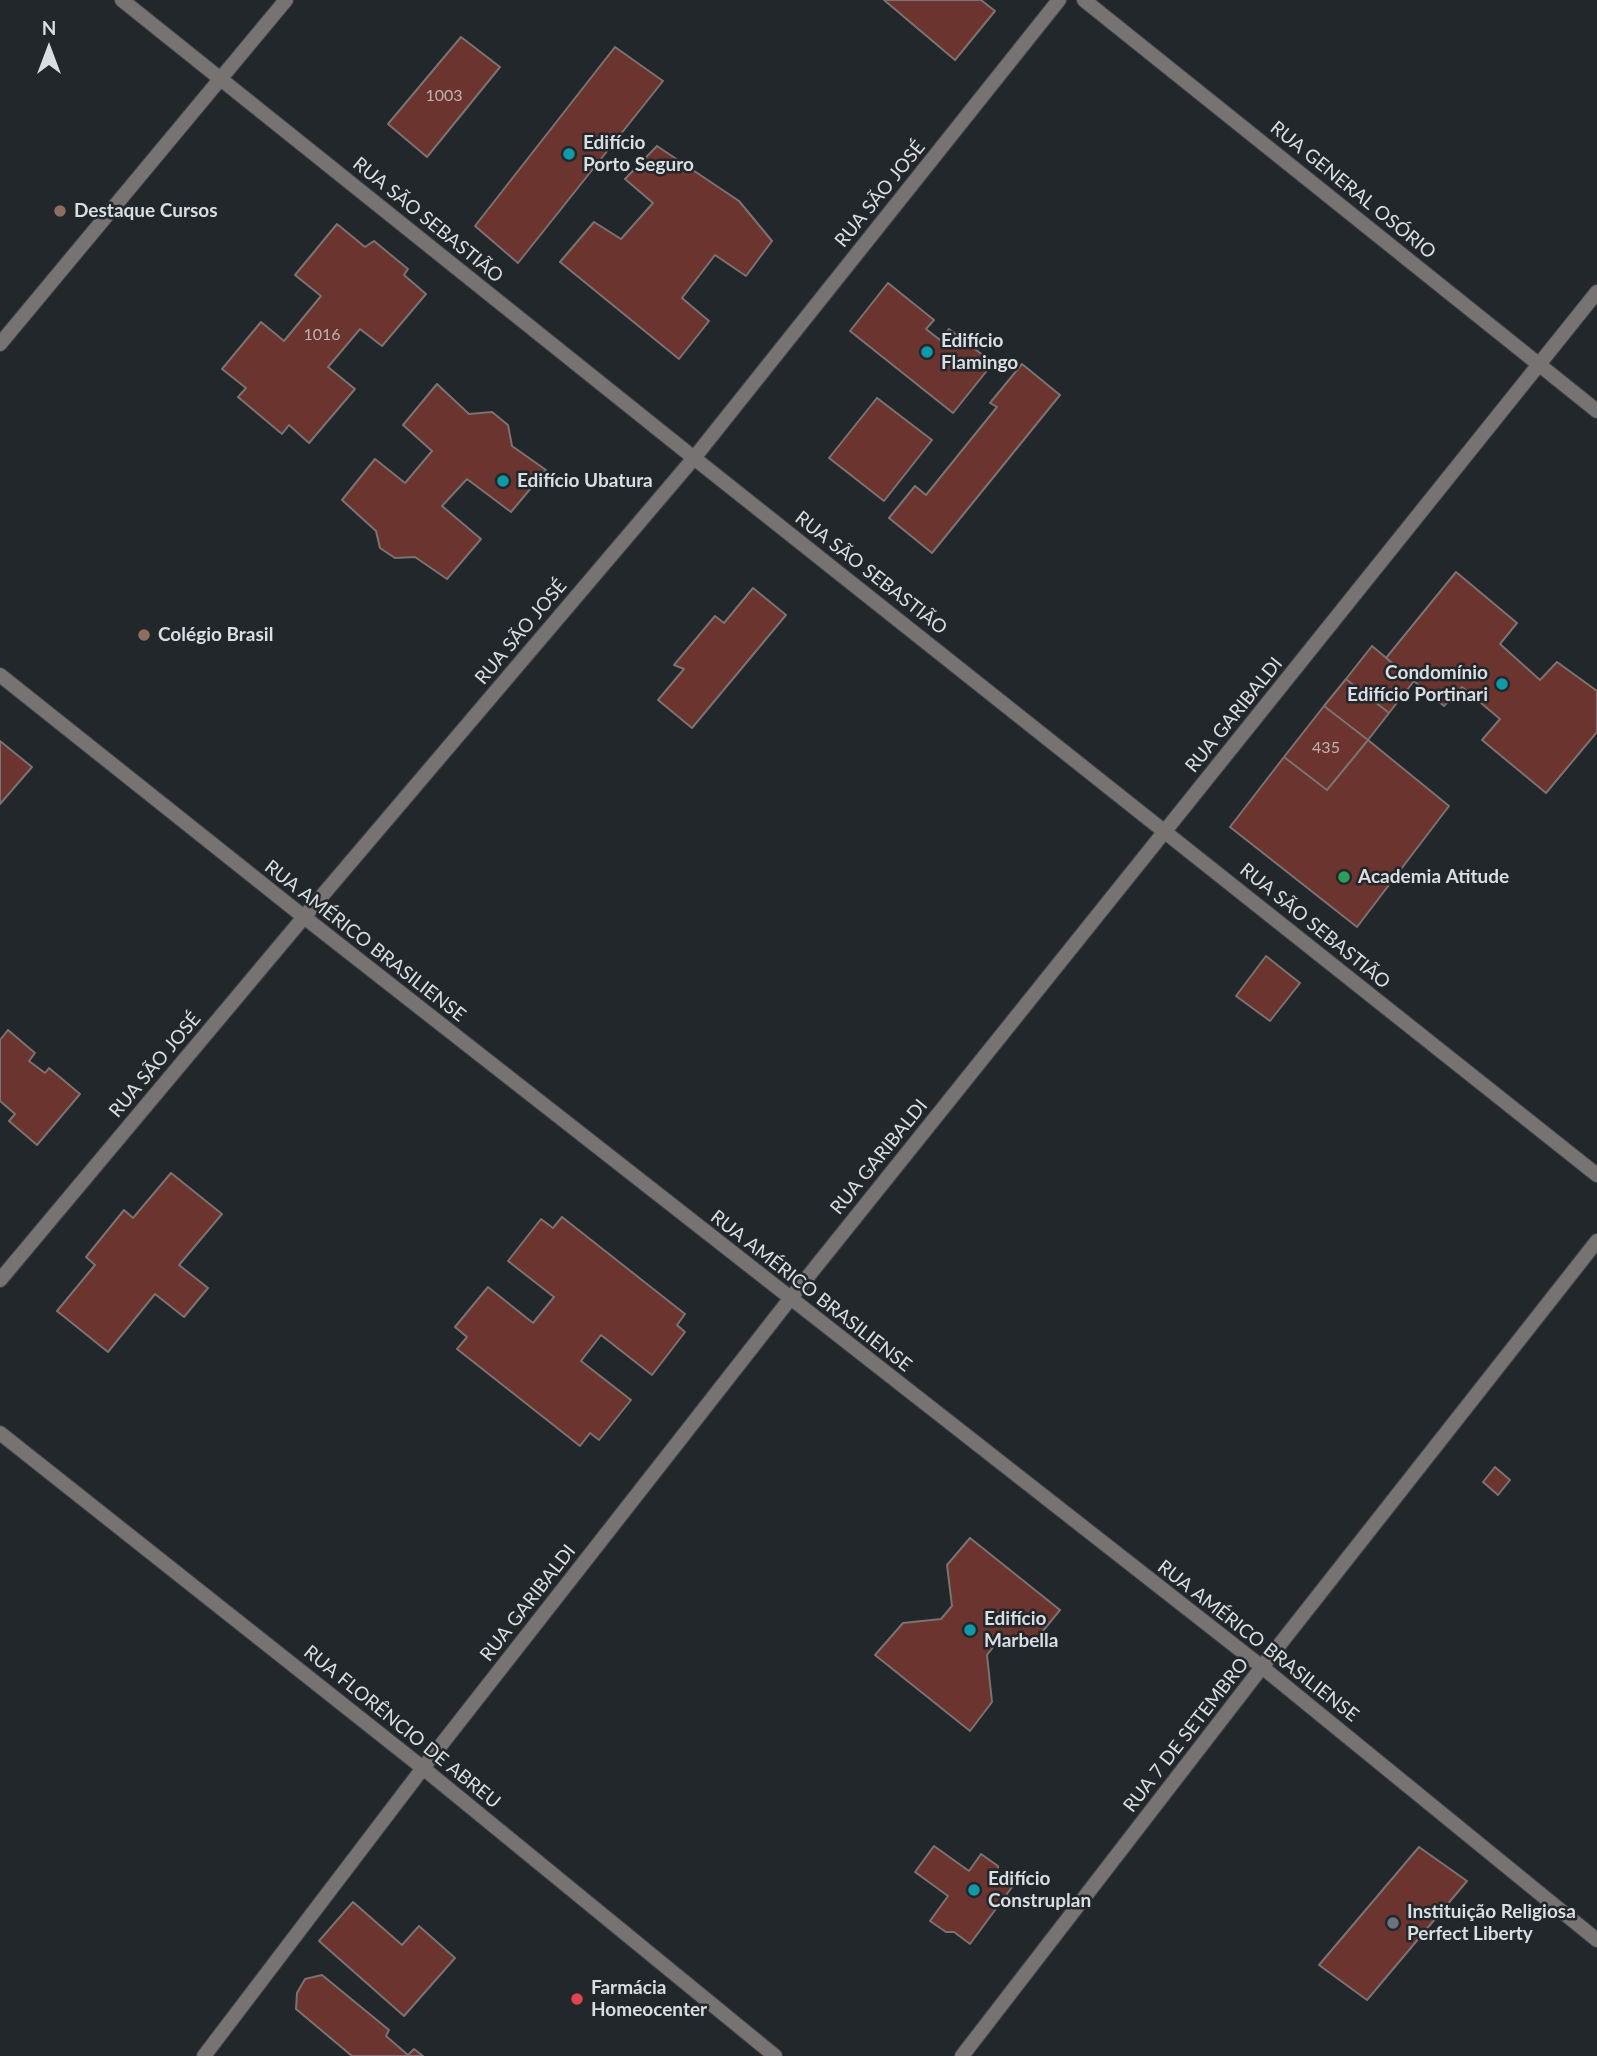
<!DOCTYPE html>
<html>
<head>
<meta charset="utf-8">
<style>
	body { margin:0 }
	#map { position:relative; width:1597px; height:2056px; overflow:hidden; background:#22272c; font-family:Lato,sans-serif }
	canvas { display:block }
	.north { position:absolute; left:14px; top:14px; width:70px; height:70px; -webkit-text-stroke:5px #22272c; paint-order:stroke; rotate:0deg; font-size:19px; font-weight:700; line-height:28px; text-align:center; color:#dadee1 }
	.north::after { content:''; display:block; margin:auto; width:24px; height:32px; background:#dadee1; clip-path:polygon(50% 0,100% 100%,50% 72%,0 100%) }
</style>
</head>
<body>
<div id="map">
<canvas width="1597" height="2056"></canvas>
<div class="north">N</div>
</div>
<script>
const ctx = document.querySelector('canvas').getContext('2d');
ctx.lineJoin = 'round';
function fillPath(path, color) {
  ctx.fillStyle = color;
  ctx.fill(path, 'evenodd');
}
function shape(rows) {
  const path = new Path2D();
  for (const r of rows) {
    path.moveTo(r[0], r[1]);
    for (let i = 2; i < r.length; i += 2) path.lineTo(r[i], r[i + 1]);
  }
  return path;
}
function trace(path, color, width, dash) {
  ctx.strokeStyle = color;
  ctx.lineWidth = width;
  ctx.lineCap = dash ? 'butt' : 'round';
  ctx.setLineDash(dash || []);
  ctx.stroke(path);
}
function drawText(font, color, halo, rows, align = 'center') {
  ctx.font = font + ' Lato,sans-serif';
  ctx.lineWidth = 5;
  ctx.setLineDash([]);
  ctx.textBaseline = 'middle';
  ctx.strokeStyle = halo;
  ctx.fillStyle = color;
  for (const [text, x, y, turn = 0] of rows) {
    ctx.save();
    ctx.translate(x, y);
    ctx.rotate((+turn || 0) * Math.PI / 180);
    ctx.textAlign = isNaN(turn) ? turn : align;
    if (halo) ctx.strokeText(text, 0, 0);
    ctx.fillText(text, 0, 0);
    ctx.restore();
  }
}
const building = shape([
	[884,0,981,0,995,11,955,60,884,0],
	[461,37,500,67,427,157,388,124,461,37],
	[615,47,663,81,518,263,475,226,615,47],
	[657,146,739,201,772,241,746,276,715,255,682,298,709,321,679,359,560,262,594,222,621,239,653,203,625,179,657,146],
	[337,224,365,247,374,241,408,269,404,275,426,294,382,346,360,329,328,367,355,389,309,443,289,425,282,434,238,397,246,388,222,369,261,322,284,341,321,296,295,275,337,224],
	[888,283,934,320,926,329,940,340,949,329,993,363,953,413,850,331,888,283],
	[1022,364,1060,395,932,553,889,518,915,486,926,495,997,407,990,403,1022,364],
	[437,384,469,414,492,412,508,425,512,446,546,470,511,512,467,479,442,506,481,539,447,579,415,557,395,558,380,548,376,531,342,500,375,459,405,483,432,451,403,425,437,384],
	[877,398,932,440,884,501,829,458,877,398],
	[1456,572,1517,623,1500,644,1540,680,1557,662,1597,691,1597,732,1546,793,1482,740,1500,719,1462,687,1444,706,1386,658,1456,572],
	[753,588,786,615,692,728,658,700,684,669,674,665,715,616,724,623,753,588],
	[1372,646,1414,681,1389,713,1346,679,1372,646],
	[1346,679,1389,713,1368,740,1324,706,1346,679],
	[1324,706,1368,740,1327,790,1284,757,1324,706],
	[1368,740,1449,806,1357,927,1230,827,1284,757,1327,790,1368,740],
	[0,741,32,767,0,804,0,741],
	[1266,956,1300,983,1270,1021,1236,996,1266,956],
	[8,1030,35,1053,29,1061,45,1073,49,1068,80,1094,37,1145,9,1121,15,1114,0,1101,0,1040,8,1030],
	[171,1173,222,1214,179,1265,208,1288,184,1317,155,1294,108,1352,57,1311,95,1265,86,1257,124,1210,133,1218,171,1173],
	[562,1217,685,1314,677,1325,685,1332,652,1375,601,1335,581,1361,631,1400,599,1440,590,1433,580,1446,457,1349,467,1337,455,1327,488,1287,533,1323,554,1297,508,1261,541,1219,553,1228,562,1217],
	[1495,1467,1510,1480,1498,1495,1483,1482,1495,1467],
	[970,1538,1060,1610,1038,1637,997,1642,987,1655,992,1702,970,1731,875,1655,903,1623,941,1619,952,1606,947,1565,970,1538],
	[934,1846,969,1871,981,1854,998,1866,998,1872,1015,1883,970,1944,954,1932,946,1932,930,1921,948,1896,915,1872,934,1846],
	[1419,1847,1467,1881,1367,2000,1319,1965,1419,1847],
	[353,1902,402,1945,419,1926,455,1958,404,2016,319,1941,353,1902],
	[322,1975,389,2030,386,2036,408,2055,414,2049,423,2056,352,2056,296,2009,297,1993,305,1979,322,1975]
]);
fillPath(building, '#6b342e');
trace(building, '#7b7271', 2);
const minor = shape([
	[122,0,694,458,1597,1175],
	[1084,0,1597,411],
	[0,344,286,0],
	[0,675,304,917,1262,1667,1597,1940],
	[0,1280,304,917,694,458,1059,0],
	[0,1433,423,1768,775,2056],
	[204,2056,423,1768,790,1299,1597,292],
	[962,2056,1262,1667,1597,1241]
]);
trace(minor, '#3f4449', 16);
trace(minor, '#777373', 14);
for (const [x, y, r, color] of [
	[569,154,7,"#0f9aa8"],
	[60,211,7,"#8d6e63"],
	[927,352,7,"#0f9aa8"],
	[503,481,7,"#0f9aa8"],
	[144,635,7,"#8d6e63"],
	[1502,684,7,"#0f9aa8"],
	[1344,877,7,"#2e9e5b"],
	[970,1630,7,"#0f9aa8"],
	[974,1890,7,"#0f9aa8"],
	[1393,1923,7,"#6b7280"],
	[577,1999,7,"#e0444e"]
]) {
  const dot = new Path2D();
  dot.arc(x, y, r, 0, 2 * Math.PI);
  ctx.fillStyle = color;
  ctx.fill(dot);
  trace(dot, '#22272c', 2.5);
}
drawText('16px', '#beb4b4', null, [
	["1003",444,96],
	["1016",322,335],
	["435",1326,748]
]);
drawText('bold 19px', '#dadee1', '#22272c', [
	["Edifício",583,143],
	["Porto Seguro",583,165],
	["Destaque Cursos",74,211],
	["Edifício",941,341],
	["Flamingo",941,363],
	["Edifício Ubatura",517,481],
	["Colégio Brasil",158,635],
	["Condomínio",1488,673,"right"],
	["Edifício Portinari",1488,695,"right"],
	["Academia Atitude",1358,877],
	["Edifício",984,1619],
	["Marbella",984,1641],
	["Edifício",988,1879],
	["Construplan",988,1901],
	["Instituição Religiosa",1407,1912],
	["Perfect Liberty",1407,1934],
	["Farmácia",591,1988],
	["Homeocenter",591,2010]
], 'left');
drawText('19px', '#dadee1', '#22272c', [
	["RUA GENERAL OSÓRIO",1353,190,39],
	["RUA SÃO JOSÉ",880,194,-51],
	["RUA SÃO SEBASTIÃO",428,220,39],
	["RUA SÃO SEBASTIÃO",871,573,38],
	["RUA SÃO JOSÉ",521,632,-50],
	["RUA GARIBALDI",1234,715,-51],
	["RUA SÃO SEBASTIÃO",1315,926,39],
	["RUA AMÉRICO BRASILIENSE",365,941,38],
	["RUA SÃO JOSÉ",155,1065,-50],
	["RUA GARIBALDI",879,1157,-51],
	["RUA AMÉRICO BRASILIENSE",811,1291,38],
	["RUA GARIBALDI",528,1603,-52],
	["RUA AMÉRICO BRASILIENSE",1258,1641,38],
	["RUA FLORÊNCIO DE ABREU",402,1727,39],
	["RUA 7 DE SETEMBRO",1186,1735,-52]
]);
</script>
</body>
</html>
